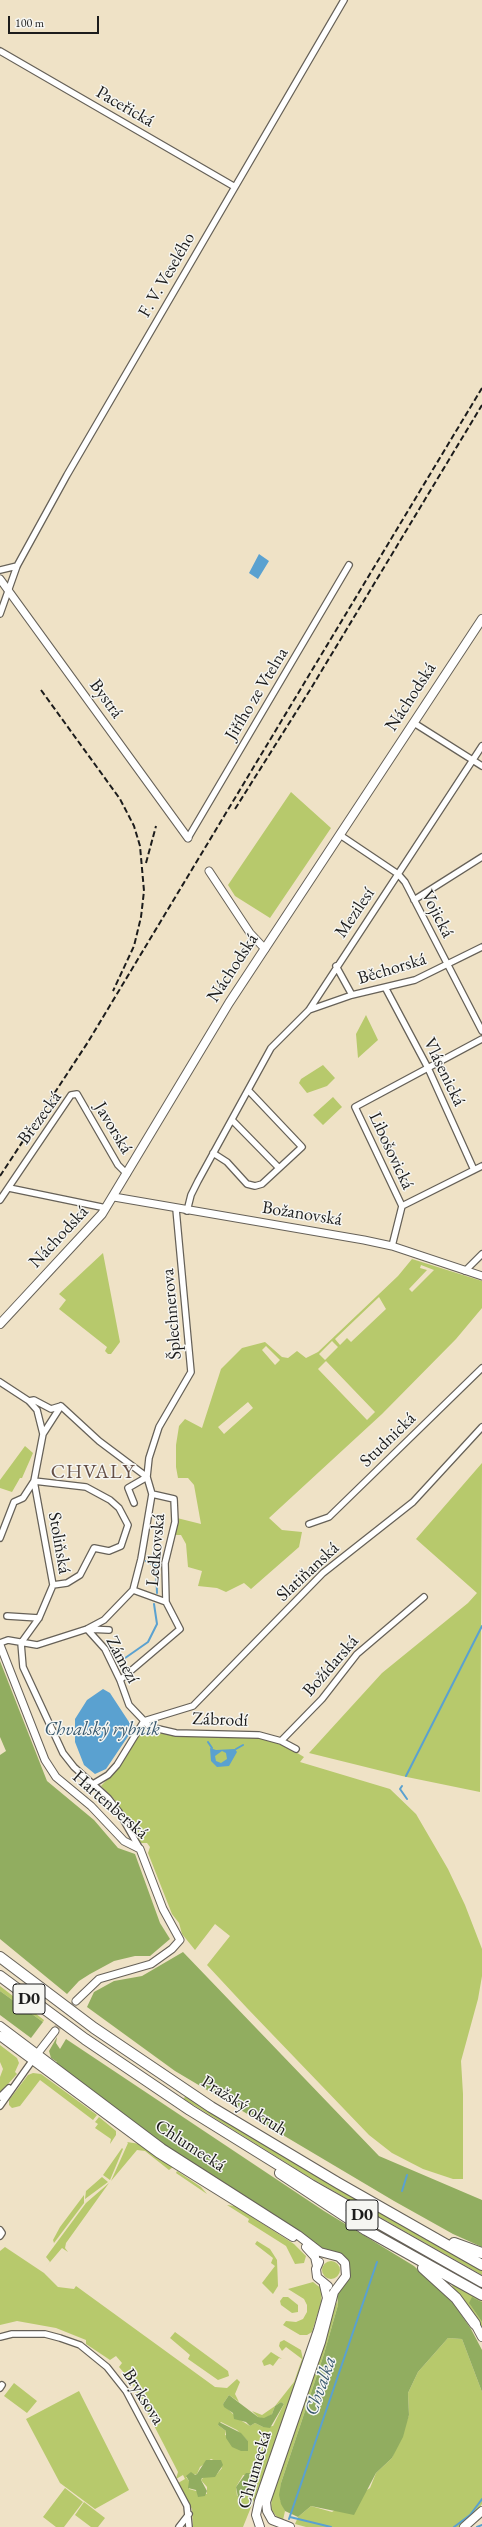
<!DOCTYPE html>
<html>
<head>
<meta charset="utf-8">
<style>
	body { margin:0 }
	#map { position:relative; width:482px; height:2527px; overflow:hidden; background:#efe2c6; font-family:"EB Garamond",serif }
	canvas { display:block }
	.scale { position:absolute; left:8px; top:16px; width:91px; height:18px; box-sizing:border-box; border:2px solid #1c1c1c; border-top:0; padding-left:5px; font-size:12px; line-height:14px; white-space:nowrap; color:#1c1c1c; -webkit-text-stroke:3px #f6f6f2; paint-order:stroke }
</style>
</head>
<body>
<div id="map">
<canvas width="482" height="2527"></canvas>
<div class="scale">100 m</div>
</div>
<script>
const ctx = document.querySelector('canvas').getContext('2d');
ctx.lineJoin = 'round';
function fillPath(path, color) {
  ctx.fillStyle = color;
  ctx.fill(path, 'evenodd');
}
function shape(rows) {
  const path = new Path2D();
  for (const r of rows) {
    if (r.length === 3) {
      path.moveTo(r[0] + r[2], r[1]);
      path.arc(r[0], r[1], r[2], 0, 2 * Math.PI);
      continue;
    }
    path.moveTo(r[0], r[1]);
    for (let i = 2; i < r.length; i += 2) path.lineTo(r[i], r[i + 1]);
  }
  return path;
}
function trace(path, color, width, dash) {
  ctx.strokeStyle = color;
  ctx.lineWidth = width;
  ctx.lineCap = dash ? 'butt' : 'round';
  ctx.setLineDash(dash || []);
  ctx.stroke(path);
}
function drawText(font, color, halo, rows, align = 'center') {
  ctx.font = font + ' "EB Garamond",serif';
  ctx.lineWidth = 3;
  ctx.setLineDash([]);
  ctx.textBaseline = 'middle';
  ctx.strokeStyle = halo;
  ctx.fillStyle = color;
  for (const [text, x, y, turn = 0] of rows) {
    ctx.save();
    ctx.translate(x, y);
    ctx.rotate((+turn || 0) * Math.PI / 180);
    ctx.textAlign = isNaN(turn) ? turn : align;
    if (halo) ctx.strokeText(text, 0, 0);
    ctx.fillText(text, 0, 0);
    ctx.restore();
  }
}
fillPath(shape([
	[291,792,331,828,270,918,235,896,228,885],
	[366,1015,378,1040,358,1058,356,1034],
	[323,1065,335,1078,327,1086,307,1093,299,1083,301,1079],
	[333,1097,342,1107,323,1125,313,1115],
	[103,1253,120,1342,111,1354,108,1354,105,1351,107,1347,59,1309,66,1300,59,1294],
	[412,1259,482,1281,482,1308,456,1339,382,1414,269,1518,282,1530,302,1532,299,1547,251,1589,244,1583,226,1592,217,1588,198,1586,202,1571,188,1567,186,1544,181,1535,175,1535,177,1518,201,1524,194,1485,188,1478,178,1478,176,1467,176,1445,179,1426,185,1419,202,1428,221,1369,242,1348,265,1342,282,1357,288,1358,297,1351,306,1358,318,1352,398,1276],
	[421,1265,434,1270,412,1292,409,1289,427,1270,420,1268],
	[379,1297,386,1309,351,1342,347,1338,340,1345,335,1339],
	[332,1341,338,1347,325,1360,319,1354],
	[266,1346,280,1360,275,1365,262,1350],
	[326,1361,375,1412,367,1420,318,1369],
	[248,1402,253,1408,224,1434,218,1427],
	[25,1446,33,1453,22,1478,20,1478,12,1492,0,1488,0,1480],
	[482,1463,480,1792,402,1776,309,1753,382,1673,468,1603,477,1593,416,1539],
	[145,1726,148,1729,177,1737,257,1737,282,1744,304,1757,300,1762,390,1789,416,1814,448,1869,465,1905,482,1949,482,1976,478,1999,461,2061,463,2094,463,2179,453,2179,423,2169,392,2153,369,2135,247,2008,207,1965,230,1936,215,1924,195,1950,182,1934,179,1923,172,1914,148,1853,150,1847,147,1843,141,1843,114,1799,101,1786,119,1767],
	[0,1986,44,2020,43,2022,0,1991],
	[0,2045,17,2058,19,2063,15,2072,17,2074,0,2093,0,2077,3,2069,0,2062],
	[33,2073,41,2074,97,2115,93,2120,40,2080,20,2106,12,2108,9,2105,9,2100,28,2075],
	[185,2096,312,2173,482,2270,482,2275,309,2177,184,2099],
	[99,2117,116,2131,116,2135,110,2144,111,2139,95,2128,98,2124,95,2122],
	[127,2142,140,2144,173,2167,169,2170,145,2151,137,2150,111,2181,128,2143],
	[122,2148,123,2149,110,2180,103,2175],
	[177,2171,201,2187,207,2194,176,2173],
	[102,2177,108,2182,85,2199,86,2191],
	[109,2183,66,2243,65,2248,68,2252,62,2248,45,2268,50,2262,46,2257,86,2203],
	[84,2195,84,2203,54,2243,53,2240,60,2227],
	[227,2205,235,2206,294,2244,306,2256,304,2263,295,2264,286,2246,248,2222,249,2219],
	[257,2241,270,2249,277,2260,278,2286,273,2294,262,2283,275,2266,271,2263,273,2258,255,2244],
	[5,2247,44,2273,58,2287,74,2289,76,2286,215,2387,227,2388,237,2379,240,2382,235,2394,239,2402,229,2395,223,2404,237,2418,250,2426,255,2423,263,2427,273,2426,284,2404,281,2402,275,2406,272,2414,265,2419,258,2417,252,2411,262,2415,275,2406,294,2382,302,2359,286,2347,282,2351,279,2346,280,2342,284,2340,301,2350,303,2360,260,2485,243,2527,193,2527,192,2509,178,2483,185,2479,183,2475,176,2479,178,2472,131,2381,119,2367,122,2363,116,2356,110,2360,86,2344,86,2340,56,2328,17,2321,0,2325,0,2251],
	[221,2422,237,2430,248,2441,225,2435,226,2431,218,2425],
	[211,2459,216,2461,222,2468,217,2474,205,2476,201,2480,207,2487,207,2494,189,2489,189,2481,186,2477,197,2474,200,2467],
	[243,2475,252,2475,244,2493,237,2496,236,2487],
	[331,2270,9],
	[313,2282,322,2289,321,2303,312,2332,307,2335,300,2335,283,2325,286,2321,296,2322,303,2319,307,2312,307,2305,304,2299,288,2289],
	[453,2284,482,2300,482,2302,473,2298,470,2304,482,2322,482,2327,452,2286],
	[283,2297,288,2297,298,2305,298,2312,292,2313,281,2305,280,2301],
	[337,2301,338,2305,324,2354,281,2483,280,2499,285,2511,283,2520,276,2516,271,2509,272,2494],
	[175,2332,228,2371,229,2376,218,2380,188,2359,190,2355,170,2338],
	[448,2338,462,2339,482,2392,482,2504,477,2511,460,2527,306,2527,295,2524,298,2517,311,2506,332,2512,370,2488,376,2473,392,2458,409,2415,408,2393,418,2372],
	[271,2352,282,2359,279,2358,273,2366,270,2364,264,2366,262,2361],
	[14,2383,37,2401,27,2413,4,2396],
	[79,2391,129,2490,95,2509,60,2483,26,2419],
	[65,2488,83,2502,64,2527,56,2527,43,2517],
	[84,2502,105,2518,98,2527,91,2527,75,2515]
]), '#b7c96c');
fillPath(shape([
	[0,1661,47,1781,94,1820,118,1848,135,1854,160,1923,170,1939,150,1956,135,1956,114,1961,90,1974,79,1981,67,1994,0,1939,0,1755,6,1751,0,1737],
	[183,1952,379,2156,482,2200,482,2247,453,2234,394,2201,175,2071,87,2007,94,1992,114,1981,142,1976],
	[0,1991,43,2022,31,2038,0,2015],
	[57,2037,56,2043,60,2049,66,2039,324,2211,414,2266,454,2304,471,2329,482,2350,482,2392,462,2339,448,2338,418,2372,408,2393,409,2415,403,2437,392,2458,376,2473,354,2515,311,2506,298,2517,285,2511,281,2504,279,2495,281,2483,324,2354,338,2305,337,2294,349,2277,348,2261,339,2253,324,2250,307,2237,176,2153,55,2064,57,2062,51,2058,49,2051],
	[472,2297,482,2302,482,2322,469,2303],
	[229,2395,258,2417,264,2418,272,2414,275,2406,281,2402,284,2404,270,2428,263,2427,255,2423,250,2426,246,2422,234,2419,233,2413,224,2407,223,2404],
	[219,2422,241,2433,248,2441,248,2451,241,2451,232,2447,226,2438,226,2431,218,2425],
	[206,2460,221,2460,223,2465,215,2477,202,2478,201,2480,207,2491,205,2496,198,2497,196,2490,188,2488,189,2481,186,2476,191,2472,195,2475,197,2474],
	[246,2473,252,2473,251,2478,243,2496,238,2497,236,2487]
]), '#91ad60');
fillPath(shape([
	[259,554,269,561,258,579,249,573],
	[103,1689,110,1693,129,1722,135,1726,106,1769,95,1774,84,1765,75,1742,75,1719,87,1700],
	[210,1748,216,1750,235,1749,237,1752,229,1766,217,1767,211,1761],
	[222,1751,226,1753,227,1759,221,1763,216,1761,215,1756]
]), '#5aa1d0');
trace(shape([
	[146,1561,156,1566,157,1593],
	[118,1663,148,1642,157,1624,154,1604],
	[208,1742,212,1748],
	[236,1749,243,1745],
	[406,1776,482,1626],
	[402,1786,400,1789,407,1799],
	[402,2191,407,2175],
	[290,2517,331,2527],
	[289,2519,377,2262],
	[454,2527,470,2515,482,2499],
	[477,2527,482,2525]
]), '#5aa1d0', 2);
trace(shape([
	[55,2031,76,2001]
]), '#c5baa4', 7, [7, 3.5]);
const minor = shape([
	[0,51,235,187],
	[0,570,17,566],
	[0,614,17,566,67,475,344,0],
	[414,723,482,766],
	[340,835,398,874,405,882,482,1031],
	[188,838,349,565],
	[414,900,482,857],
	[336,966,352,995],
	[386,989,428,1068,474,1170],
	[309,1010,352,995,415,980,482,947],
	[232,1120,279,1168],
	[213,1153,227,1162,247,1184,255,1186,262,1184,302,1147,249,1091],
	[9,1188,106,1208],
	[0,1200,71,1095,77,1094,118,1165,127,1174],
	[402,1206,355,1107,482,1039],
	[402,1206,482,1166],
	[187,1211,191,1195,198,1181,271,1048,309,1010,482,746],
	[392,1246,402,1206],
	[465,1271,482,1254],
	[0,1382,29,1401,37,1410,43,1434,34,1481,53,1585,39,1618,21,1643,23,1667,63,1753,74,1767,108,1798,119,1812,140,1849],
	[29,1401,34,1400,51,1409,61,1406],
	[43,1434,61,1406,99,1441,147,1477,128,1488,134,1503],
	[34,1481,86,1487,110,1500,119,1508,128,1525,121,1546,109,1551,94,1548,80,1575,67,1583,53,1585],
	[152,1494,174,1499,175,1522,165,1563,166,1602],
	[309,1524,329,1517,482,1368],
	[0,1538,14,1502,23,1498,34,1481],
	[7,1616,39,1618],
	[87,1629,105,1649,120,1680,129,1705,150,1727,176,1733,259,1735,281,1741,296,1749],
	[87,1629,109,1630],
	[0,1643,8,1640,37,1645,87,1629,104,1620,133,1590,141,1559,152,1494,147,1477,149,1458,159,1427,191,1372,176,1209],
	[120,1680,180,1629,166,1602,133,1590],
	[144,1721,193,1706,323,1573,413,1502,482,1427],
	[281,1741,322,1699,357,1654,424,1597],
	[93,1784,108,1775,117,1765,144,1721],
	[0,2097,9,2088],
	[0,2106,32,2061],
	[0,2230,2,2233,0,2236],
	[0,2337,12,2334,45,2334,60,2338,80,2345,107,2367,126,2391,187,2506,189,2527],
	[0,2388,2,2385],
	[179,2527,189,2514]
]);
const tertiary = shape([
	[0,579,188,838],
	[209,871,250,933,265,949],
	[114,1197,364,1240,392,1246,482,1276],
	[0,1645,45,1760,56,1777,91,1806,124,1841,140,1849,163,1909,180,1940,172,1949,151,1964,99,1979,76,2001],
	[34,2058,55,2031]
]);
const secondary = shape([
	[0,1324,102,1214,229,1003,482,619],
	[0,2026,162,2148,298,2235,320,2252,339,2257,345,2263,346,2276,334,2292,321,2342,266,2502,267,2511,272,2520,290,2527],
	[0,2036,158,2153,293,2237],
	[306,2247,315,2257,317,2266],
	[319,2262,316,2269,317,2277,328,2286],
	[475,2324,482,2337],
	[260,2527,256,2515,259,2501,318,2330,327,2298,324,2285],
	[464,2527,482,2511]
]);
const motorway = shape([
	[0,1957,94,2028,211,2107,338,2183,482,2265],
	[0,1976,85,2039,190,2110,311,2185,482,2282],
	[280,2173,366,2230,482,2295],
	[454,2243,482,2253],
	[423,2268,456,2298,475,2324]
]);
trace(minor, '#666158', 8);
trace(tertiary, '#666158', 9);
trace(secondary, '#666158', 10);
trace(motorway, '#666158', 12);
trace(minor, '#fff', 5.5);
trace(tertiary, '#fff', 7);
trace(secondary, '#fff', 8);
trace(motorway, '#fff', 10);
trace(shape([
	[41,690,120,799,134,826,140,846,144,891,141,917,134,946,113,991],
	[235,809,310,690,482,405],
	[146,863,156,826],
	[0,1176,88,1042,482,388]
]), '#1c1c1c', 2, [6, 3]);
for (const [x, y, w] of [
	[29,1999,32],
	[362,2215,32]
]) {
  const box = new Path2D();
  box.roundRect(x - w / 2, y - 15, w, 30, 3);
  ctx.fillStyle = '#f6f6f2';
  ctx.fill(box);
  trace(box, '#1c1c1c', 1);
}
drawText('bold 17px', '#1c1c1c', null, [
	["D0",29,1999],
	["D0",362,2215]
]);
drawText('18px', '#1c1c1c', '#f6f6f2', [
	["Paceřická",125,107,30],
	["F. V. Veselého",167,275,-60],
	["Jiřího ze Vtelna",257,694,-59],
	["Náchodská",411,697,-57],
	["Bystrá",106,699,54],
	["Mezilesí",355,913,-56],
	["Vojická",437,914,63],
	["Náchodská",233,968,-57],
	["Běchorská",392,969,-17],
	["Vlásenická",444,1072,64],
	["Březecká",40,1118,-54],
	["Javorská",113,1128,59],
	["Libošovická",391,1151,65],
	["Božanovská",302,1214,9],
	["Náchodská",59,1237,-47],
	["Šplechnerova",172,1314,-95],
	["Studnická",388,1440,-44],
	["Stoliňská",59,1543,80],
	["Ledkovská",156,1550,-85],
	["Slatiňanská",308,1572,-43],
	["Zámezí",122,1660,62],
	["Božídarská",331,1666,-49],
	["Zábrodí",220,1720,2],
	["Hartenberská",110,1805,41],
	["Pražský okruh",244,2106,32],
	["Chlumecká",190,2146,33],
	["Bryksova",143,2397,58],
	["Chlumecká",255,2470,-74]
]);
drawText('italic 19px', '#38586d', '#f6f6f2', [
	["Chvalský rybník",102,1730],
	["Chvalka",321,2386,-71]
]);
ctx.letterSpacing = '1px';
drawText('20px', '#634e45', '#f6f6f2', [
	["CHVALY",93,1473]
]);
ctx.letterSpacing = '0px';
</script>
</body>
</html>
